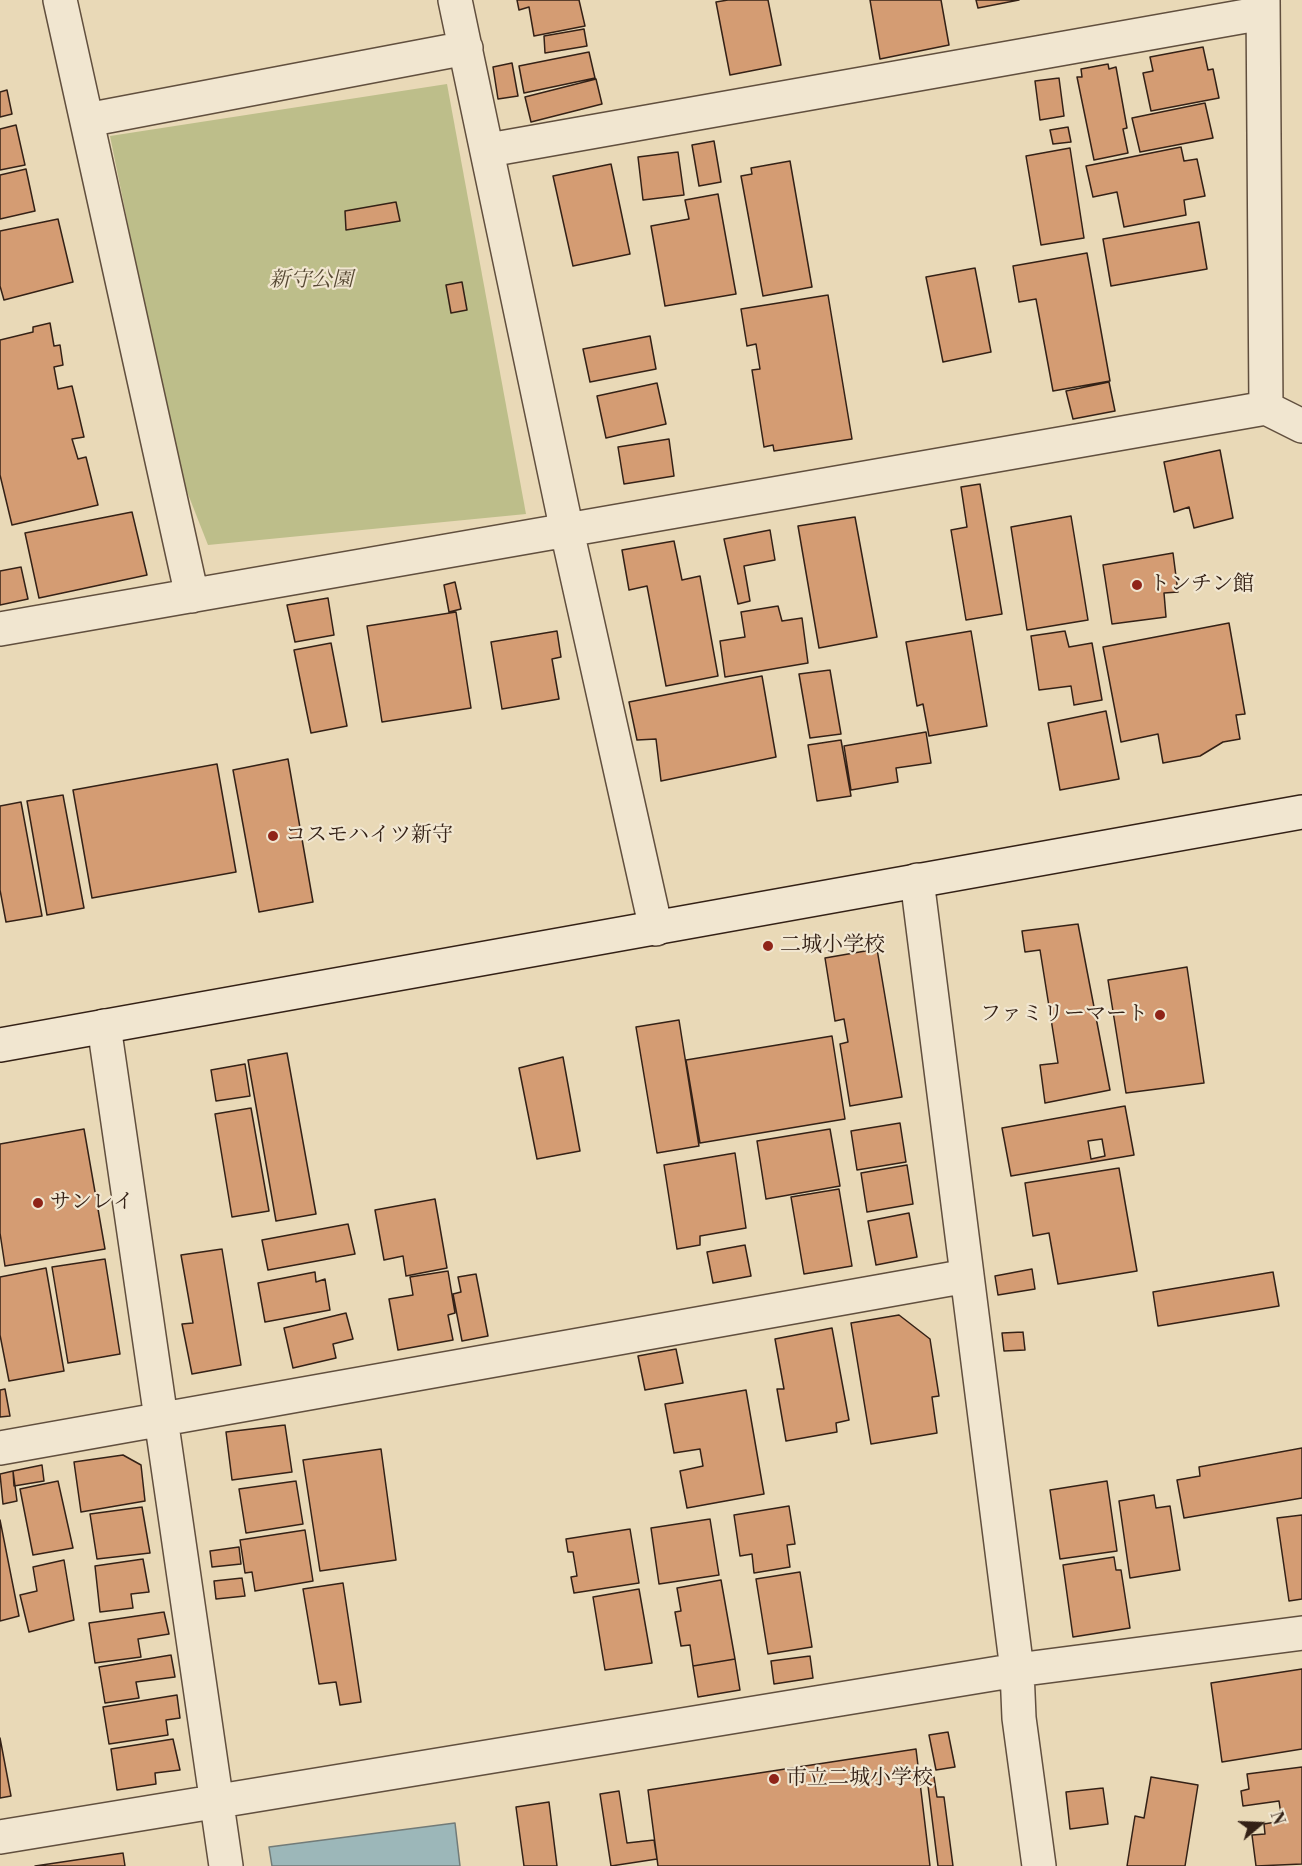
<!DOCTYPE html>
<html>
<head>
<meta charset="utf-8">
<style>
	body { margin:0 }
	#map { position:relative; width:1302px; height:1866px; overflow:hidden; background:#e9d9b7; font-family:"Libre Bodoni",serif }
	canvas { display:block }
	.north { position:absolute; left:1230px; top:1794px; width:60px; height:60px; -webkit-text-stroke:4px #f1e6d0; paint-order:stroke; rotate:71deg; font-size:16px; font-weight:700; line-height:24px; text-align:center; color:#342116 }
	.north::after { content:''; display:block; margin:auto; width:21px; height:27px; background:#342116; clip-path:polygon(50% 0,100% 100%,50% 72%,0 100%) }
</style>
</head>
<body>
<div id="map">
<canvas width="1302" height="1866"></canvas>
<div class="north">N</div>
</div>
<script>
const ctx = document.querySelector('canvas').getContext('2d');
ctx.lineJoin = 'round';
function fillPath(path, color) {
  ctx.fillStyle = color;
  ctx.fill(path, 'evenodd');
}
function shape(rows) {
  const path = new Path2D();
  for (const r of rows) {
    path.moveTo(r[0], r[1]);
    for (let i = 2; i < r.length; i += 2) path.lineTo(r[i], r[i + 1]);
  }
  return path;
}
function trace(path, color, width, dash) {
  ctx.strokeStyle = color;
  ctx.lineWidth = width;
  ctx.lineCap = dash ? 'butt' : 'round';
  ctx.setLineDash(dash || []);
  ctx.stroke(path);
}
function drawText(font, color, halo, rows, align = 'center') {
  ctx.font = font + ' "Libre Bodoni","Noto Serif JP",serif';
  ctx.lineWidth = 4.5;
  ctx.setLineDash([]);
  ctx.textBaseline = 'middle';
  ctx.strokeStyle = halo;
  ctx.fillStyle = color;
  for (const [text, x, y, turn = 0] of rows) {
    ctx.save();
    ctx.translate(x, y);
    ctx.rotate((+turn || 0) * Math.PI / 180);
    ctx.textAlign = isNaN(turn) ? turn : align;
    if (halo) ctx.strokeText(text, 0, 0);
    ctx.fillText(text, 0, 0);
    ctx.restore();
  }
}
fillPath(shape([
	[447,84,526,514,208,545,177,466,110,136]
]), '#bdbe8a');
const water = shape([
	[455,1823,460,1866,272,1866,269,1847,455,1823]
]);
fillPath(water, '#9cb7b9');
trace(water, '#727b78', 1.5);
const building = shape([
	[517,0,579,0,585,26,534,36,529,7,519,10,517,0],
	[728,0,768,0,781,65,730,75,716,2,728,0],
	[870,0,941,0,949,45,880,59,870,0],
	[976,0,1019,0,978,8,976,0],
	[584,29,587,46,545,53,544,36,584,29],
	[1203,47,1208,70,1213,69,1219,98,1151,111,1143,73,1153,71,1150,57,1203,47],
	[589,52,595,78,524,93,519,66,589,52],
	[512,63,518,96,498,99,493,67,512,63],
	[1108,64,1109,69,1116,67,1127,128,1123,129,1128,153,1094,160,1077,77,1082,77,1081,69,1108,64],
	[1059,78,1064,116,1040,120,1035,81,1059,78],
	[596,79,602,104,531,122,525,97,596,79],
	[7,90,12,114,0,117,0,92,7,90],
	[1205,103,1213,138,1140,152,1132,118,1205,103],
	[16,125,25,165,0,170,0,129,16,125],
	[1068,127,1071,142,1053,144,1050,130,1068,127],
	[714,141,721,182,699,186,692,145,714,141],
	[1181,147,1184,161,1197,159,1205,196,1184,200,1186,215,1124,227,1117,192,1093,197,1086,166,1181,147],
	[1070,148,1084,238,1041,245,1026,156,1070,148],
	[678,152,684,195,643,200,638,157,678,152],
	[790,161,812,287,763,296,741,176,752,174,751,168,790,161],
	[611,164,630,254,573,266,553,176,611,164],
	[26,169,35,211,0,219,0,175,26,169],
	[718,194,736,294,665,306,651,226,689,219,685,200,718,194],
	[396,202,400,221,346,230,345,211,396,202],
	[58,219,73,282,4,300,0,286,0,231,58,219],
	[1199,222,1207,269,1111,286,1103,239,1199,222],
	[1087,253,1110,381,1053,391,1036,299,1019,302,1013,266,1087,253],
	[975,268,991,352,943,362,926,277,975,268],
	[462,282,467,310,451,313,446,285,462,282],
	[828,295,852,439,774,451,773,445,764,447,752,370,760,369,756,344,747,346,741,309,828,295],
	[50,323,54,346,60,345,63,365,54,367,58,389,72,386,84,437,72,439,78,459,86,457,98,505,12,525,0,475,0,340,33,332,33,327,50,323],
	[650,336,656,369,590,382,583,349,650,336],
	[1109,382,1115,411,1073,419,1066,391,1109,382],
	[657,383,666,424,606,438,597,396,657,383],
	[669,439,674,476,624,484,618,447,669,439],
	[1220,450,1233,518,1194,528,1189,507,1174,512,1164,462,1220,450],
	[980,484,1002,614,966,620,951,530,967,527,961,487,980,484],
	[132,512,147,575,39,598,25,533,132,512],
	[1071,516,1088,620,1027,630,1011,527,1071,516],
	[855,517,877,637,819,648,798,526,855,517],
	[770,530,775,560,744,566,750,601,738,604,724,539,770,530],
	[674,541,682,580,700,576,718,676,666,686,647,586,629,590,622,550,674,541],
	[1173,553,1178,592,1164,593,1166,617,1112,624,1103,565,1173,553],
	[21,567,28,599,0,605,0,571,21,567],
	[455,582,461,609,449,612,444,585,455,582],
	[328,598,334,635,295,642,287,605,328,598],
	[778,606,782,621,802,618,808,663,725,677,720,641,745,637,741,612,778,606],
	[456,612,471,708,382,722,367,626,456,612],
	[1229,623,1245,714,1236,715,1240,739,1223,742,1200,756,1163,763,1158,734,1121,742,1103,647,1229,623],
	[557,631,561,657,552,659,559,699,502,709,491,642,557,631],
	[971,631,987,726,929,736,923,704,917,706,906,642,971,631],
	[1065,631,1069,647,1092,643,1102,700,1074,705,1071,686,1039,690,1031,636,1065,631],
	[331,643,347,726,311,733,294,650,331,643],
	[830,670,841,734,810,738,799,674,830,670],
	[762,676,776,757,661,781,656,739,637,740,629,702,762,676],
	[1106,711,1119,779,1060,790,1048,723,1106,711],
	[926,732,931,763,896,768,898,782,851,790,844,746,926,732],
	[841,740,851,796,817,801,808,745,841,740],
	[288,759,313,902,259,912,233,770,288,759],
	[217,764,236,872,92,898,73,790,217,764],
	[63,795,84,908,47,915,27,801,63,795],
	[21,802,42,916,6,922,0,890,0,806,21,802],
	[1078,924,1110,1090,1045,1103,1040,1065,1058,1063,1040,950,1025,952,1022,931,1078,924],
	[877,949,902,1097,850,1106,840,1044,848,1042,844,1019,835,1021,825,958,877,949],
	[1187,967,1204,1083,1126,1093,1108,980,1187,967],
	[679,1020,699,1146,657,1153,636,1027,679,1020],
	[832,1036,845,1119,700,1143,686,1060,832,1036],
	[287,1053,316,1214,276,1221,248,1060,287,1053],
	[563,1057,580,1151,537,1159,519,1068,563,1057],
	[245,1064,250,1096,216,1101,211,1070,245,1064],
	[1125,1106,1134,1155,1011,1176,1002,1128,1125,1106],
	[1102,1139,1105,1156,1091,1159,1088,1141,1102,1139],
	[251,1108,269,1211,232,1217,215,1114,251,1108],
	[900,1123,906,1162,857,1170,851,1131,900,1123],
	[84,1129,105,1249,5,1266,0,1233,0,1144,84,1129],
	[830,1129,840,1186,766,1199,757,1141,830,1129],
	[735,1153,746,1228,700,1236,700,1245,677,1249,664,1165,735,1153],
	[907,1165,913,1204,867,1212,861,1173,907,1165],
	[1119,1168,1137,1271,1058,1284,1049,1233,1033,1236,1025,1183,1119,1168],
	[839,1189,852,1266,804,1274,791,1197,839,1189],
	[435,1199,447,1268,406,1276,403,1256,384,1260,375,1210,435,1199],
	[909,1213,917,1257,876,1265,868,1221,909,1213],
	[348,1224,355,1254,268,1270,262,1240,348,1224],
	[745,1245,751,1276,713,1283,707,1252,745,1245],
	[222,1249,241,1365,192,1374,182,1324,193,1323,181,1255,222,1249],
	[105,1259,120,1354,68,1363,52,1267,105,1259],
	[46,1268,64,1371,9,1381,0,1335,0,1277,46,1268],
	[1032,1269,1035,1289,998,1295,995,1276,1032,1269],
	[448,1271,455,1313,448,1315,453,1340,398,1350,389,1299,413,1295,410,1277,448,1271],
	[315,1272,316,1282,325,1279,330,1310,265,1322,258,1283,315,1272],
	[1273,1272,1279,1306,1158,1326,1153,1292,1273,1272],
	[476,1274,488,1336,462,1341,453,1294,461,1292,458,1277,476,1274],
	[346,1313,353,1339,333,1344,336,1358,293,1368,284,1328,346,1313],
	[899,1315,930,1339,939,1396,932,1397,937,1433,871,1444,851,1323,899,1315],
	[832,1328,849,1420,836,1423,837,1432,786,1441,777,1389,784,1389,775,1339,832,1328],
	[1023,1332,1025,1350,1004,1351,1002,1333,1023,1332],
	[676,1349,683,1383,645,1390,638,1356,676,1349],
	[5,1389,10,1416,0,1417,0,1390,5,1389],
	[746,1390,764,1494,687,1508,680,1471,703,1466,700,1449,674,1453,665,1404,746,1390],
	[285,1425,292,1472,232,1480,226,1432,285,1425],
	[1302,1448,1302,1498,1184,1518,1177,1480,1200,1476,1199,1467,1302,1448],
	[381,1449,396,1560,320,1571,303,1460,381,1449],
	[123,1455,141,1465,145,1501,81,1512,74,1462,123,1455],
	[42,1465,44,1481,14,1486,13,1471,42,1465],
	[13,1471,17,1501,3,1504,0,1474,13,1471],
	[58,1481,73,1548,33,1555,20,1489,58,1481],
	[296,1481,303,1524,246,1533,239,1489,296,1481],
	[1107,1481,1117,1551,1060,1559,1050,1490,1107,1481],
	[1154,1495,1156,1508,1170,1506,1180,1570,1130,1578,1119,1501,1154,1495],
	[789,1506,795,1544,787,1545,790,1567,754,1573,752,1554,740,1556,734,1515,789,1506],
	[142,1507,150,1553,97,1559,90,1514,142,1507],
	[1302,1515,1302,1599,1289,1601,1277,1518,1302,1515],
	[710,1519,719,1575,659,1584,651,1528,710,1519],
	[0,1520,19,1616,0,1621,0,1520],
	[630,1529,639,1583,574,1593,571,1577,577,1576,573,1552,568,1552,566,1539,630,1529],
	[305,1530,313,1581,255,1591,252,1572,245,1573,240,1540,305,1530],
	[239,1547,241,1564,212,1567,210,1551,239,1547],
	[1114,1557,1116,1570,1121,1570,1130,1628,1073,1637,1063,1565,1114,1557],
	[143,1559,149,1592,131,1594,133,1608,100,1612,95,1566,143,1559],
	[64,1560,74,1620,29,1632,20,1595,37,1591,33,1567,64,1560],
	[800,1572,812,1647,768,1654,756,1579,800,1572],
	[242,1578,245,1596,216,1599,214,1581,242,1578],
	[721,1580,735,1659,693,1666,690,1645,681,1646,675,1612,681,1611,677,1588,721,1580],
	[343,1583,361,1702,340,1705,336,1682,319,1684,303,1589,343,1583],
	[639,1589,652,1663,605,1670,593,1597,639,1589],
	[164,1612,169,1634,138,1639,141,1657,95,1663,89,1623,164,1612],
	[171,1655,175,1677,136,1682,139,1698,105,1703,99,1667,171,1655],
	[810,1656,813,1678,774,1684,771,1661,810,1656],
	[735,1659,740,1690,698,1697,693,1666,735,1659],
	[1302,1669,1302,1749,1222,1762,1211,1683,1302,1669],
	[177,1695,180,1718,166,1720,168,1735,109,1744,103,1707,177,1695],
	[948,1732,955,1767,936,1770,929,1735,948,1732],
	[0,1738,11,1796,0,1798,0,1738],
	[173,1739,180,1770,155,1773,156,1784,117,1790,111,1749,173,1739],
	[916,1749,930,1866,658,1866,648,1790,916,1749],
	[1302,1767,1302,1864,1256,1866,1252,1835,1265,1834,1264,1824,1282,1821,1279,1801,1243,1806,1241,1791,1249,1789,1247,1774,1302,1767],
	[934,1777,937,1797,944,1797,953,1866,938,1866,927,1778,934,1777],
	[1151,1777,1198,1785,1185,1866,1127,1866,1135,1816,1144,1818,1151,1777],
	[1103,1788,1108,1824,1070,1829,1066,1792,1103,1788],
	[619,1791,627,1843,654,1840,657,1859,611,1866,600,1794,619,1791],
	[549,1802,557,1866,524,1866,516,1807,549,1802],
	[123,1853,125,1866,35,1866,123,1853]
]);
fillPath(building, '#d49c73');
trace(building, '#342116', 1.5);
const street = shape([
	[60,0,192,596],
	[455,0,567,531,656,929],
	[1263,0,1266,408],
	[87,120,466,48],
	[489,150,1263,13],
	[0,629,1266,408,1302,426],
	[917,880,1017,1670,1019,1718,1039,1866],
	[104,1026,226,1866],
	[0,1448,967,1276],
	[0,1837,1017,1670,1302,1633]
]);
const secondary = shape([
	[0,1045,1302,812]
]);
trace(street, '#614f3e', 36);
trace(secondary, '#342116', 36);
trace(street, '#f1e6d0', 33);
trace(secondary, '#f1e6d0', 33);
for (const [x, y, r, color] of [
	[1137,585,6,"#8f2418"],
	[273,836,6,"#8f2418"],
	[768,946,6,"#8f2418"],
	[1160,1015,6,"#8f2418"],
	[38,1203,6,"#8f2418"],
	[774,1779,6,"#8f2418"]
]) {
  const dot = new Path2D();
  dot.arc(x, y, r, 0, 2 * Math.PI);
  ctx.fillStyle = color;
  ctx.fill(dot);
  trace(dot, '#f1e6d0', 2);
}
drawText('italic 21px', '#564833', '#f1e6d0', [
	["新守公園",311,281]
]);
drawText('21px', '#342116', '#f1e6d0', [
	["トンチン館",1149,585],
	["コスモハイツ新守",285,836],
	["二城小学校",780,946],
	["ファミリーマート",1148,1015,"right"],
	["サンレイ",50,1203],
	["市立二城小学校",786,1779]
], 'left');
</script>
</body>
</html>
